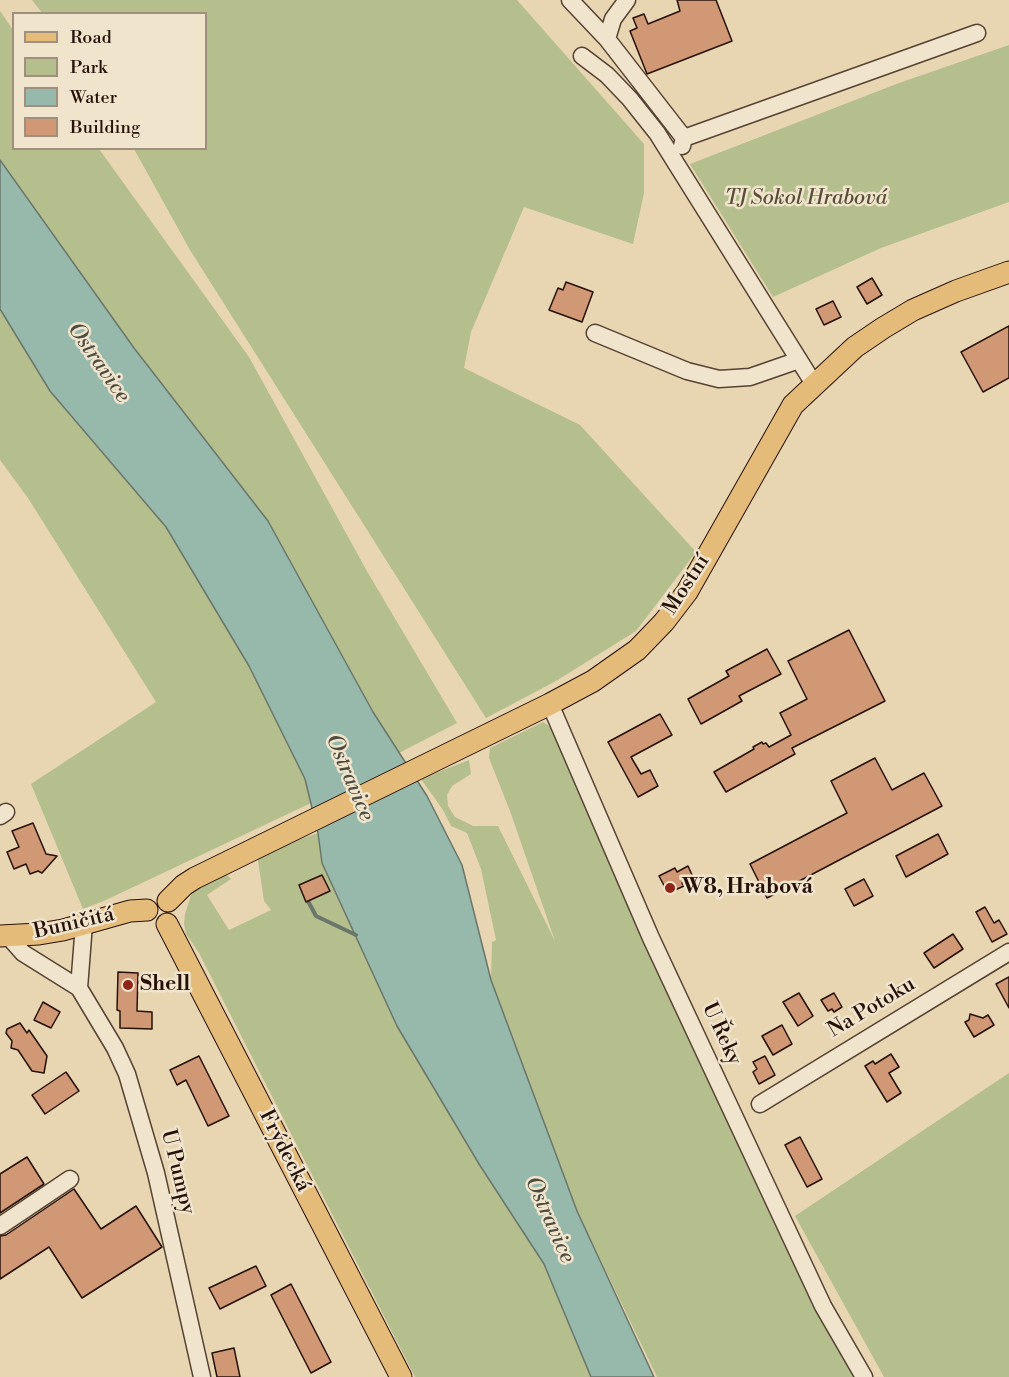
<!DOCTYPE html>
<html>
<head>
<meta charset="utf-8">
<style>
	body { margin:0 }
	#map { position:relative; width:1009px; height:1377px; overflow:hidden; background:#e8d6b2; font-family:"Libre Bodoni",serif }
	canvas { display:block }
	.legend { position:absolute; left:12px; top:12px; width:195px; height:138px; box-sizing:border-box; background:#f0e4cd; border:2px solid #9f907e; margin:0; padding:8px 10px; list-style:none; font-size:18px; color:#261108 }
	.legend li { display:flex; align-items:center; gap:12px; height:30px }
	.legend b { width:30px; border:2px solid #9f907e }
</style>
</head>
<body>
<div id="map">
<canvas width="1009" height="1377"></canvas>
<ul class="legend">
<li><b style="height:8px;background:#e4bb79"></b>Road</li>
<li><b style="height:16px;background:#b5be8d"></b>Park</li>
<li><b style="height:16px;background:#97b9ac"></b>Water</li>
<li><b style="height:16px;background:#d09875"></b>Building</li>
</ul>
</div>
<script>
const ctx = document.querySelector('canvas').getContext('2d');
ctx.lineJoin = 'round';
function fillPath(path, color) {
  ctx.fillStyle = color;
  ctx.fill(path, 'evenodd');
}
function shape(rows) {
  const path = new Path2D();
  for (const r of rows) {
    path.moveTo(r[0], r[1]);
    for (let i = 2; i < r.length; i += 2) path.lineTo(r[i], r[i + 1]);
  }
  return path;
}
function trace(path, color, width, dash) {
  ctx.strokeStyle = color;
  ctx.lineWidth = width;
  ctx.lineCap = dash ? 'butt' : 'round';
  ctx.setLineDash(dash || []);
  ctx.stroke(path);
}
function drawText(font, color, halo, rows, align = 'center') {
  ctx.font = font + ' "Libre Bodoni",serif';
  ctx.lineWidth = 5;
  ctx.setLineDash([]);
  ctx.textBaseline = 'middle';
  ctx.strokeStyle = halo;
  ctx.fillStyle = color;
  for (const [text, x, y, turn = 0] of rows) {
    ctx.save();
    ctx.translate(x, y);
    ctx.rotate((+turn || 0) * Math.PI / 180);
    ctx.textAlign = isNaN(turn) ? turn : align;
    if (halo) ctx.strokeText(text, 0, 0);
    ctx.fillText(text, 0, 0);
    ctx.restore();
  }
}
fillPath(shape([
	[32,0,517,0,644,144,644,193,633,244,524,207,471,332,464,368,580,425,696,552,636,631,556,681,486,718,190,250,134,149,206,148,206,14,42,13],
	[0,11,13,30,14,148,99,149,249,357,368,573,457,723,399,753,373,712,268,521,134,348,0,160],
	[1009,45,1009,202,881,248,773,297,690,164,899,83],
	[0,309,50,391,166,527,250,666,305,779,311,803,106,900,83,909,31,784,156,702,28,498,0,460],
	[543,722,555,730,864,1377,657,1377,577,1211,491,980,492,942,496,940,481,869,467,833,451,826,443,810,421,779,469,760,471,774,452,786,447,795,448,806,455,817,473,826,498,826,555,941,510,811,489,758,490,748],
	[318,833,322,863,397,1026,544,1264,591,1377,415,1377,199,953,186,934,184,924,185,914,192,892,201,883,226,874,231,879,207,895,229,930,271,910,264,901,257,854],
	[1009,1073,1009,1377,884,1377,795,1216]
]), '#b5be8d');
const water = shape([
	[0,160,134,348,268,521,373,712,427,796,462,865,491,980,577,1211,654,1377,591,1377,544,1264,479,1164,397,1026,322,863,318,833,305,779,249,666,166,527,50,391,0,309,0,160]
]);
fillPath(water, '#97b9ac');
trace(water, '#6a766a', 1.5);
trace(shape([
	[308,901,316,916,356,935]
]), '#6a766a', 4);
const building = shape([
	[677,0,716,0,732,41,647,74,630,31,637,28,633,18,644,14,648,24,680,11,677,0],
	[872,278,882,295,867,304,857,287,872,278],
	[566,282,593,292,582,322,549,310,558,288,563,290,566,282],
	[833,301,841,317,824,325,816,309,833,301],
	[1009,326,1009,378,983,392,961,352,1009,326],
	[849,630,885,701,792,748,795,754,726,792,714,772,754,749,753,747,762,742,763,744,766,743,769,747,791,735,780,713,807,699,788,661,849,630],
	[767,649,781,674,739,696,742,701,701,724,688,699,729,676,726,671,767,649],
	[660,714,672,735,631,757,641,774,650,770,658,786,638,797,608,742,660,714],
	[875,758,892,790,924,773,942,806,767,898,750,864,847,813,831,781,875,758],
	[33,823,46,854,57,856,42,873,38,871,30,874,26,864,14,869,7,852,19,847,12,831,33,823],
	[938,834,948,854,906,877,896,856,938,834],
	[688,866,693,877,682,883,684,886,668,893,659,876,675,868,677,872,688,866],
	[322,875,330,891,306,902,299,885,322,875],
	[864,879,873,896,854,906,845,889,864,879],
	[985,907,994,923,999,920,1007,934,992,942,976,912,985,907],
	[953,934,963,949,934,968,924,953,953,934],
	[118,972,138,973,137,1011,152,1012,152,1029,120,1028,120,1011,117,1010,118,972],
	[1009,977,1009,1008,996,984,1009,977],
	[799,993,813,1016,798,1026,783,1002,799,993],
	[834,993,842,1007,834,1012,832,1009,828,1011,821,1000,834,993],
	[43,1002,60,1012,51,1028,34,1020,43,1002],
	[970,1014,983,1018,988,1015,994,1025,974,1037,965,1022,969,1020,970,1014],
	[20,1023,27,1033,29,1030,47,1056,44,1073,32,1071,18,1050,11,1048,12,1041,6,1033,7,1029,20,1023],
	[782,1025,792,1044,773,1055,762,1036,782,1025],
	[891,1054,899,1067,889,1073,901,1093,887,1102,865,1066,873,1061,875,1064,891,1054],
	[199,1056,229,1116,208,1126,186,1080,177,1085,170,1070,199,1056],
	[765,1056,775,1075,759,1084,753,1072,757,1069,753,1062,765,1056],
	[66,1072,79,1091,45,1114,32,1095,66,1072],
	[800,1137,822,1179,807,1187,785,1145,800,1137],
	[27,1157,44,1184,0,1213,0,1174,27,1157],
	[74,1189,101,1229,136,1206,162,1247,82,1298,49,1247,0,1279,0,1236,6,1235,74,1189],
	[256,1266,266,1286,220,1309,209,1288,256,1266],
	[291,1284,331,1362,311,1373,271,1295,291,1284],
	[234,1348,240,1377,217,1377,212,1353,234,1348]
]);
fillPath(building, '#d09875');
trace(building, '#261108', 1.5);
const minor = shape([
	[570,0,607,39,684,138,682,146],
	[607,39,613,19,627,0],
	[582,56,607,75,630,99,657,133,814,384],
	[684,138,977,33],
	[595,333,687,371,719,379,750,377,799,360],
	[550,704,651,938,823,1306,864,1377],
	[0,816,6,812],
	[84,924,79,988,115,1048,127,1074,156,1173,202,1377],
	[8,936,23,953,79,988],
	[760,1104,1009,952],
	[0,1226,70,1179]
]);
const major = shape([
	[168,901,184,885,195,878,550,704,593,681,637,650,664,622,687,592,793,405,855,347,883,328,913,310,956,291,1009,272],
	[167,924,401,1377],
	[0,936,39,934,63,930,130,911,147,910]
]);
trace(minor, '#564232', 19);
trace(major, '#261108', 23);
trace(minor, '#f0e4cd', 16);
trace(major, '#e4bb79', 21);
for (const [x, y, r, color] of [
	[670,888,6,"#8f2418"],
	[128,985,6,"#8f2418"]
]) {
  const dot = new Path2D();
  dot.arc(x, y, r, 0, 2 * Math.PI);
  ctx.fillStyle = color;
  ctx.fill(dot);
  trace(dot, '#f0e4cd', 2);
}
drawText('italic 21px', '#584e37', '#f0e4cd', [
	["TJ Sokol Hrabová",806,199]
]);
drawText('21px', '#261108', '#f0e4cd', [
	["Mostní",687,585,-57],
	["Buničitá",74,924,-13],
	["Na Potoku",872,1008,-31],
	["U Řeky",721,1034,65],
	["Frýdecká",284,1151,63],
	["U Pumpy",177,1172,76]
]);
drawText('bold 21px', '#261108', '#f0e4cd', [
	["W8, Hrabová",682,888],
	["Shell",140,985]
], 'left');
drawText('italic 22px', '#4e4c41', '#f0e4cd', [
	["Ostravice",98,363,55],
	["Ostravice",349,778,67],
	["Ostravice",549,1220,66]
]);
</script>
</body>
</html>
